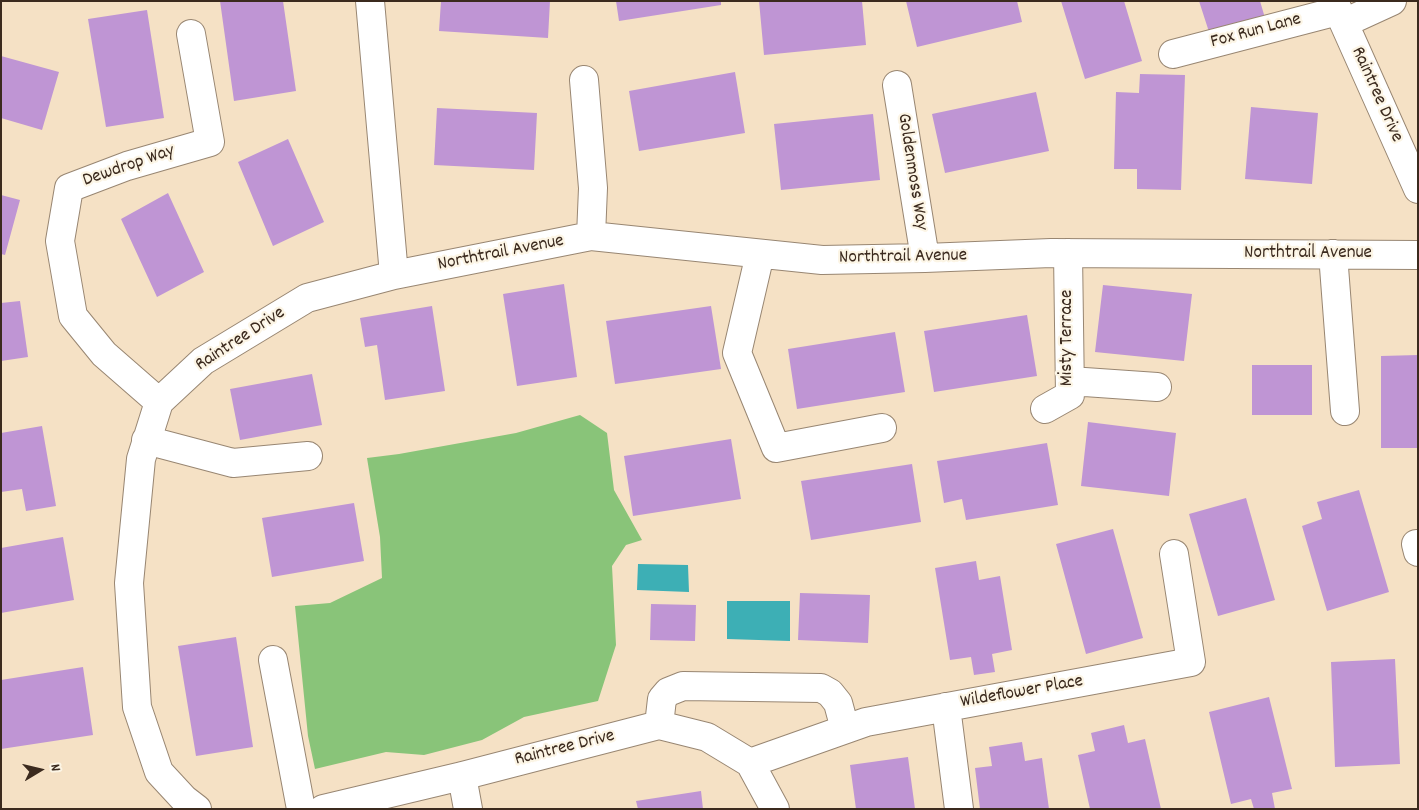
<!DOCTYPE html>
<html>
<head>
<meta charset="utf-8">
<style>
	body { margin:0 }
	#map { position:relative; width:1419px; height:810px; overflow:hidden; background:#f5e1c5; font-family:Dekko,sans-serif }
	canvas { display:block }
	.frame { position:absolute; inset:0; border:2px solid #3b2a1e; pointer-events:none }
	.north { position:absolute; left:15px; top:745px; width:50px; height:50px; -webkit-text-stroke:4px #fcf5e5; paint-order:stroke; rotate:81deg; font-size:14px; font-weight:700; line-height:20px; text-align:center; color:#3b2a1e }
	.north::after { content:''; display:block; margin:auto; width:18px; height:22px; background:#3b2a1e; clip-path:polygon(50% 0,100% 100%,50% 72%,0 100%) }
</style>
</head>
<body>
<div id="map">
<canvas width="1419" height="810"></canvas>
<div class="frame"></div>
<div class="north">N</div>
</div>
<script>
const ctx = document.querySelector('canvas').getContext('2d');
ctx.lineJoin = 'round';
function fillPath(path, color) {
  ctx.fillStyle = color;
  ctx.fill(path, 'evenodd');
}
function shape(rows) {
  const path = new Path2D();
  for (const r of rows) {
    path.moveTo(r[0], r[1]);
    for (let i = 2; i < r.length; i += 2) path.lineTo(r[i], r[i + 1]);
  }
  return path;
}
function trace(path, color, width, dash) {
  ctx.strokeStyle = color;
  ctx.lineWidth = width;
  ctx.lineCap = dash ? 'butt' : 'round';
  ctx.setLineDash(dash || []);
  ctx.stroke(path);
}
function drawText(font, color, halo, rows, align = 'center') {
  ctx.font = font + ' Dekko,sans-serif';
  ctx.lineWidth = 4.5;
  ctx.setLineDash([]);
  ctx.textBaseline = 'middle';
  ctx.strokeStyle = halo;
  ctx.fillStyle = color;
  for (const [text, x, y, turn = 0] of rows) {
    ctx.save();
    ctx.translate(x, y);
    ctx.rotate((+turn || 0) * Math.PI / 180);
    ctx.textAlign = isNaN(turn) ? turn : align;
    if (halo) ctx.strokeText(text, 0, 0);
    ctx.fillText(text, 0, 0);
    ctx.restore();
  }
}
fillPath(shape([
	[580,415,607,433,614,490,642,540,626,545,612,566,616,645,598,701,524,717,482,740,424,755,386,752,315,769,308,736,295,606,330,603,382,578,380,537,367,458,399,454,516,433]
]), '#89c479');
fillPath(shape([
	[638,564,688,565,689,592,637,590],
	[727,601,790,601,790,641,727,639]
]), '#3dafb5');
fillPath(shape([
	[220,1,283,1,296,91,234,101],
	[441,1,550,1,548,38,439,31],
	[616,1,721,1,721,5,619,21],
	[759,1,862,1,866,45,764,55],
	[906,1,1017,1,1022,22,917,47],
	[1061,1,1124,1,1142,61,1085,79],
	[1199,1,1260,1,1265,18,1210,35],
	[147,10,164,118,106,127,88,19],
	[1,56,59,72,42,130,1,118],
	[735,72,745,133,639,151,629,91],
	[1140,74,1185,75,1181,190,1137,189,1137,169,1114,169,1116,92,1139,93],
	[1036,92,1049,151,945,173,932,114],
	[1251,107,1318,113,1312,184,1245,179],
	[437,108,537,113,534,170,434,165],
	[873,114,880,180,781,190,774,124],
	[288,139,324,222,273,246,238,162],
	[168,193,204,272,157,297,121,219],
	[1,195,20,200,5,255,1,254],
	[564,284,577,377,517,386,503,294],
	[1103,285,1192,294,1184,361,1095,352],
	[20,301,28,357,1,361,1,303],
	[432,306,445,391,385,400,377,345,365,347,360,318],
	[711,306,721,369,615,384,606,321],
	[1027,315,1037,376,934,392,924,331],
	[895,332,905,392,797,409,788,349],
	[1418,355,1418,448,1381,448,1381,356],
	[1252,365,1312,365,1312,415,1252,415],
	[312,374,322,425,240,440,230,389],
	[1088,422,1176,433,1169,496,1081,486],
	[42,426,56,506,26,511,22,489,1,492,1,433],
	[731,439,741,499,633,516,624,456],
	[1047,443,1058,505,966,520,962,499,944,503,937,461],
	[912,464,921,522,811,540,801,481],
	[1359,490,1389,592,1327,611,1302,526,1322,519,1317,502],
	[1246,498,1275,600,1218,616,1189,514],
	[354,503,364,561,272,577,262,518],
	[1113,529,1143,638,1086,654,1056,544],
	[63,537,74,600,1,613,1,548],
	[976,561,979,580,1000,576,1012,650,992,654,995,672,974,675,971,657,950,660,935,568],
	[800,593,870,595,868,643,798,640],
	[651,604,696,605,695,641,650,640],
	[236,637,253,747,196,756,178,646],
	[1395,659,1400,764,1335,767,1331,662],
	[83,667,93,735,1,749,1,680],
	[1269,697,1292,789,1272,793,1275,809,1254,809,1251,799,1231,804,1209,712],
	[1124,725,1128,743,1145,739,1161,809,1090,809,1078,755,1095,751,1091,733],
	[1022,742,1025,761,1042,758,1049,809,980,809,975,768,992,766,989,747],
	[908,757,915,809,856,809,850,765],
	[701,791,703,809,638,809,636,801]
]), '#bf95d4');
const minor = shape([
	[370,1,394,275],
	[1334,1,1418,189],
	[1344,23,1392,1],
	[1173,54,1338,11],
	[584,80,593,188,591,236],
	[897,85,925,258],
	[760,254,737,353,776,448,882,428],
	[1333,254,1345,411],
	[1070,381,1157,387],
	[159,402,104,354,73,316,60,241,69,188,127,166,210,142,191,34],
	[1045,409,1070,395,1068,253],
	[146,440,233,463,308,456],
	[1416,544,1418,552],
	[273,660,301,809],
	[946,707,959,809],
	[659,725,662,699,668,692,683,686,821,688,830,693,838,703,845,729],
	[750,763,866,722,1191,662,1174,554],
	[462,776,468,809],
	[197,809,184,799,159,772,137,707,129,583,141,459,159,402,203,361,307,298,394,275,591,236,822,260,925,258,1051,253,1418,255],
	[323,809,462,776,659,725,707,737,750,763,775,809]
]);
trace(minor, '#988672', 30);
trace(minor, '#fff', 28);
drawText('19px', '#3b2a1e', '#fcf5e5', [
	["Fox Run Lane",1256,32,-15],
	["Raintree Drive",1376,95,66],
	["Dewdrop Way",129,167,-19],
	["Goldenmoss Way",911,172,81],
	["Northtrail Avenue",501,254,-11],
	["Northtrail Avenue",1308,254],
	["Northtrail Avenue",903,258,-1],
	["Misty Terrace",1068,338,-90],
	["Raintree Drive",241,340,-33],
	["Wildeflower Place",1022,693,-10],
	["Raintree Drive",565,749,-14]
]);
</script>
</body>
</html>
